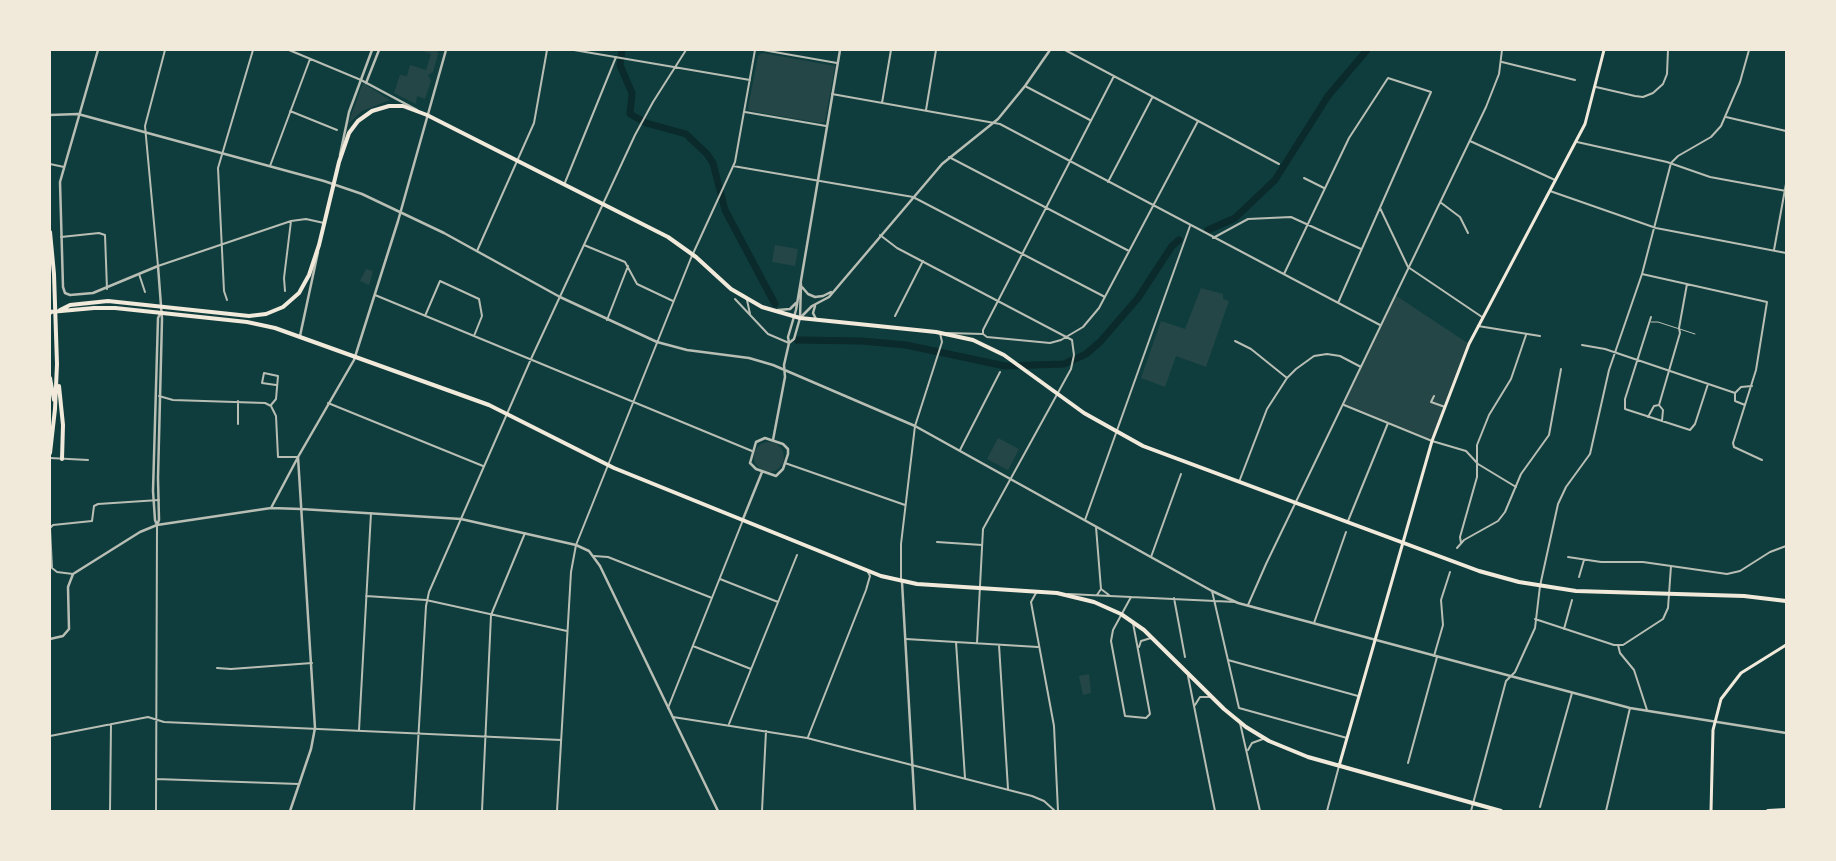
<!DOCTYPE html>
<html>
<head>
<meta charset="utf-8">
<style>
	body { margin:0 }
	#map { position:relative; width:1836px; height:861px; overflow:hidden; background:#0f3d3e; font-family:Commissioner,sans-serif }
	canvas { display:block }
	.frame { position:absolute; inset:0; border:51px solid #f1e9da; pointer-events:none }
</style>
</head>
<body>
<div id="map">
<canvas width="1836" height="861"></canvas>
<div class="frame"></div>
</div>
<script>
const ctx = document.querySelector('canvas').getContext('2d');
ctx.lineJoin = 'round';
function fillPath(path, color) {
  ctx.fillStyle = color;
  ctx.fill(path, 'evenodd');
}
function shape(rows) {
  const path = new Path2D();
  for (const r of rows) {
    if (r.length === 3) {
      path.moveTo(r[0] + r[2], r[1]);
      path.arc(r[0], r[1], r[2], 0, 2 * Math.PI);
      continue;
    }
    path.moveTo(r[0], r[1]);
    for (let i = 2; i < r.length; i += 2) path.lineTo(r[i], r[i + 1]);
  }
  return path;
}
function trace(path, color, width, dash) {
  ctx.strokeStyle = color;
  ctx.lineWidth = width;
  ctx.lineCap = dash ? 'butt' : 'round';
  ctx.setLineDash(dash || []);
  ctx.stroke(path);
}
fillPath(shape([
	[419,50,437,50,438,54,433,72,428,75,431,81,425,99,417,96,416,104,394,93,400,75,407,76,410,65,426,70,431,54],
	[762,53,835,66,825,121,821,123,750,111,748,108,758,56],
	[363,83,390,100,362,111,349,123,345,132],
	[775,245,798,249,795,266,772,262],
	[366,269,373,271,369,285,360,281],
	[1201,288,1223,294,1223,299,1229,301,1206,367,1176,356,1165,387,1141,378,1161,321,1185,329],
	[1395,295,1469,344,1432,441,1343,405],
	[998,438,1019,449,1008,470,987,459],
	[769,457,15],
	[1089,674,1091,693,1083,695,1079,676]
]), '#244646');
trace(shape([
	[622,50,620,65,632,93,630,114,646,123,686,134,707,154,713,163,725,210,775,304],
	[1208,230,1235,218,1275,180,1328,96,1367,50],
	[797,340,862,341,906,345,1005,366,1064,364,1086,354,1100,342,1138,298,1172,246,1179,240]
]), '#0a2a2b', 7);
trace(shape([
	[1651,322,1658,322,1695,334]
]), '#b8beb3', 1);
trace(shape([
	[165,50,145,126,158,266,291,221,306,219,324,223],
	[289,50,361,80],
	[574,50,750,80],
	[763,50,837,63],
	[1065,50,1279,164],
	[1502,62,1575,80],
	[1025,86,1090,120],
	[1596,87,1635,96,1643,97,1653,93,1663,84,1667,74,1668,50],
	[832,94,1000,124,1380,325],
	[882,103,891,50],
	[926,110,936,50],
	[290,111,337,130],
	[745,112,826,126],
	[1726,117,1786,131],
	[1470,141,1555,180],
	[1577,142,1667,162,1710,177,1786,191],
	[949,157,1129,251],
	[50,164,64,167],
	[270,166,310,59],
	[733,166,913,197,1105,297],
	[1304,178,1324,188],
	[1108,182,1152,98],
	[564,185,616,57],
	[1550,191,1656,228,1786,253],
	[1440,202,1460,217,1468,233],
	[1380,208,1408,267,1482,317],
	[880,235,897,248,1072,340,1074,355,1071,369,983,529,977,643],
	[61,237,99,233,105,235,107,289],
	[1213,238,1248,219,1291,217,1361,249],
	[584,245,625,262,637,284,673,301],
	[1774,250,1786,184],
	[477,251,534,123,547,50],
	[139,274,145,292],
	[1284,274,1349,138,1388,78,1431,92,1338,303],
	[1642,274,1767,302,1756,370,1733,443,1734,447,1762,460],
	[285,291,284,278,291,221],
	[375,295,752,451],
	[735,299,768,334,789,343],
	[227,300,224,291,218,168,253,50],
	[747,300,750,314],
	[425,316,440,281,479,299,482,316,474,336],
	[895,316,923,261],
	[1651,317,1625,399,1625,409,1690,430,1695,424,1708,384],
	[607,320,628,266],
	[1478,326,1540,336],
	[947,333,983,334,987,337,1050,343,1061,340,1083,327,1099,308,1198,121],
	[983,334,983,330,1114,76],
	[1235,341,1251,349,1287,378],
	[1582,345,1605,349,1735,393],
	[159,396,173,400,265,403,271,406,276,416,278,457,298,457],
	[1434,396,1431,402,1445,407],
	[328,403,483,466],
	[271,405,276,399,278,376,264,373,262,383,276,385],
	[1344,405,1432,441,1466,451,1478,464,1516,487],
	[1659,405,1680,333,1679,328,1687,284],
	[1745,405,1735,401,1735,393,1741,387,1752,386],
	[1648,417,1654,406,1659,405,1663,410,1662,421],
	[238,424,238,401],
	[960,450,1000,372],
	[50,458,88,460],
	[785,463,905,505],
	[1239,482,1267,409,1287,378,1296,369,1314,356,1327,354,1340,356,1361,367],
	[1085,520,1190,226],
	[1348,521,1388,423],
	[1096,527,1101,589,1097,595],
	[937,542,982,545],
	[1461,543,1460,537,1477,477,1477,445,1489,415,1511,379,1526,335],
	[1457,548,1464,540,1498,521,1505,512,1521,474,1549,435,1561,369],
	[594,556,608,557,712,598],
	[1151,557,1181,474],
	[1568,557,1601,562,1643,562,1727,574,1740,571,1770,552,1786,546],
	[73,574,57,572,52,568,50,528,53,525,92,521,94,506,98,504,159,500],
	[1579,577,1584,560],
	[720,579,778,602],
	[901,580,901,544,915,426,942,342,940,333],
	[1101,589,1109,595],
	[1212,591,1239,708,1347,738],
	[1036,593,1031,602,1054,726,1058,811],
	[1068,594,1236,602],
	[366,596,426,600,567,631],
	[1131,597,1113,630,1111,641,1125,716,1146,718,1150,714,1133,623],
	[1174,598,1185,657],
	[1248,605,1266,564,1486,107,1499,74,1502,50],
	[1535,619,1614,645,1623,645,1663,619,1668,608,1671,566],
	[1314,623,1346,532],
	[1564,629,1572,600],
	[906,639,1038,647],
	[956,642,965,778],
	[999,645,1008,789],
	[1618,645,1620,653,1634,670,1647,710],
	[693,646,751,669],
	[1139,647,1141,641,1151,638],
	[1434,656,1443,625,1441,600,1450,572],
	[1228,660,1358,696],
	[217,668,231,669,312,663],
	[1188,676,1215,811],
	[1195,705,1200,697,1211,697],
	[668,708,743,520],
	[673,717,807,738,1032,796,1044,801,1055,811],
	[1240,723,1260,811],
	[729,724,797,555],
	[359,730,371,513],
	[50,736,148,717,164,722,561,740],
	[808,737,866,590,870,576,868,572],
	[1248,750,1252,743,1263,739],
	[1408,763,1437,657],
	[156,779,299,784],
	[1540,807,1572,693],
	[110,811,111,724],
	[156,811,157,525],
	[414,811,426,606,429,592,531,359,635,135,653,102,686,50],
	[482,811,491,615,525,533],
	[557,811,571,572,576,545,691,258,735,162,755,50],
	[762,811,766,731],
	[1327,811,1339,766],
	[1471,811,1506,681,1515,672,1535,628,1540,586,1558,504,1566,487,1590,454,1609,370,1642,274,1671,163,1678,156,1711,137,1721,126,1740,82,1749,50],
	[1606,811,1630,708]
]), '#b8beb3', 2);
trace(shape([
	[98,50,60,182,63,287,65,293,70,295,93,293,158,266,162,319,158,478,159,520,157,525],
	[361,80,417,110],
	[366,83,379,50],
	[50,115,78,114,324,181,362,194,444,233,560,297,657,342,687,350,749,358,773,365,915,426,1212,591,1238,603,1630,708,1786,733],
	[340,155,349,112,372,50],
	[802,287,808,294,815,297,823,296,831,292],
	[815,306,813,313,816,319],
	[778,310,790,309,796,303],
	[801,317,812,306,829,297,942,164,998,119,1025,86,1050,50],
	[300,336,318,252],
	[789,343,794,339,800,318,801,284],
	[765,438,783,444,788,449,788,454,783,469,776,476,756,469,750,463,756,442,765,438],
	[773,440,785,377,784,365,789,343,788,337,796,310,840,50],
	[271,508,297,459],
	[743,519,762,472],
	[157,525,155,520,153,491,158,318,160,314],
	[902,582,915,811],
	[50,639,63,636,69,629,68,587,73,574,140,532,157,525,271,508,301,509,461,519,576,545,589,551,600,566,718,811],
	[290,811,311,749,315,728,298,457,354,360,398,221,446,50]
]), '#b8beb3', 2.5);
trace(shape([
	[1339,766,1432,441,1469,344,1585,124,1604,50],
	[1711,811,1713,730,1721,699,1741,673,1786,645]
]), '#f1e9da', 3);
trace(shape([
	[60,310,70,305,108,301,249,316,266,314,283,307,299,293,309,275,319,245,339,162,349,133,358,121,372,111,389,106,403,106,427,115,668,237,696,257,731,289,762,307,800,318,936,332,973,340,1004,355,1084,413,1143,446,1479,571,1519,582,1576,591,1744,596,1786,601],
	[50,312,94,308,115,308,247,322,275,328,489,405,614,468,881,576,917,584,1057,593,1094,602,1121,614,1144,630,1224,709,1246,727,1269,741,1308,757,1501,811],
	[1768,811,1786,810]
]), '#f1e9da', 4);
trace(shape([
	[50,232,54,274,57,364,55,409,50,453],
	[50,311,50,313],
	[50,378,54,400],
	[59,386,63,425,62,459]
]), '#f1e9da', 4);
</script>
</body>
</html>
